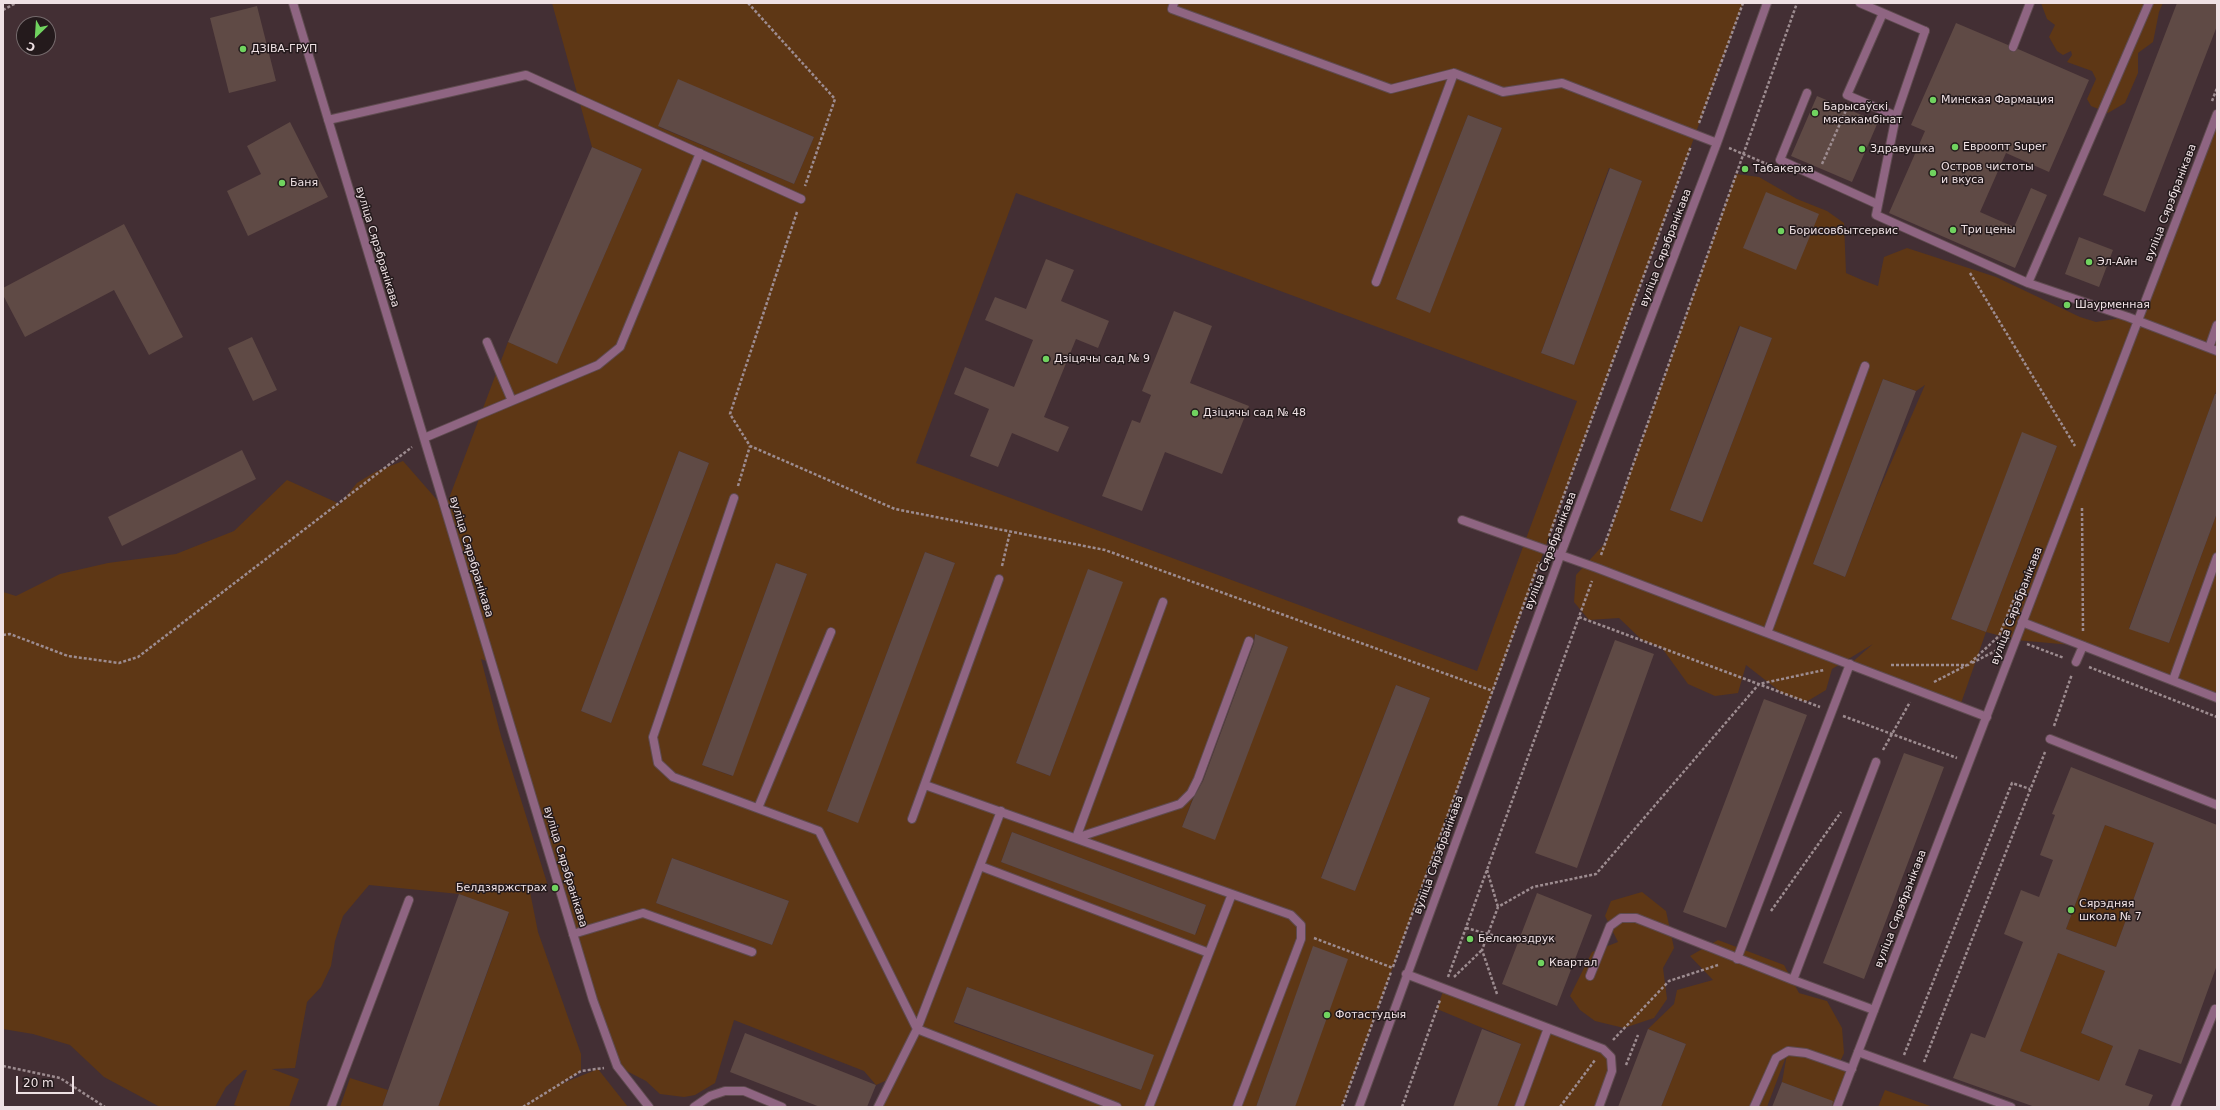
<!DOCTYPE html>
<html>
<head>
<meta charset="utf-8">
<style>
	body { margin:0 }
	#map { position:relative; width:2220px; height:1110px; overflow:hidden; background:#432f34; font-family:"DejaVu Sans",sans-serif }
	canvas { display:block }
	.frame { position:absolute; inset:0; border:4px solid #efe1e4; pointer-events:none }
	.north { position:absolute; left:16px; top:16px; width:40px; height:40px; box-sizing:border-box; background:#241a1c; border:1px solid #756a6c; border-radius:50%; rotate:205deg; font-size:11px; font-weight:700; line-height:16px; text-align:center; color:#efe1e4 }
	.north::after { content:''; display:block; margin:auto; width:14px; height:18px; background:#70d35f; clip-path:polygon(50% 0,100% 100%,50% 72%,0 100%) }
	.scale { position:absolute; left:16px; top:1076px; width:58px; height:18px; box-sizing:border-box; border:2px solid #efe1e4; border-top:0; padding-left:5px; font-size:12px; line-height:14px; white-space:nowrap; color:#efe1e4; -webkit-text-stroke:3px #241a1c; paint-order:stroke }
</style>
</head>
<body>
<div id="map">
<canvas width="2220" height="1110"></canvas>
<div class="frame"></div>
<div class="north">С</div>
<div class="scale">20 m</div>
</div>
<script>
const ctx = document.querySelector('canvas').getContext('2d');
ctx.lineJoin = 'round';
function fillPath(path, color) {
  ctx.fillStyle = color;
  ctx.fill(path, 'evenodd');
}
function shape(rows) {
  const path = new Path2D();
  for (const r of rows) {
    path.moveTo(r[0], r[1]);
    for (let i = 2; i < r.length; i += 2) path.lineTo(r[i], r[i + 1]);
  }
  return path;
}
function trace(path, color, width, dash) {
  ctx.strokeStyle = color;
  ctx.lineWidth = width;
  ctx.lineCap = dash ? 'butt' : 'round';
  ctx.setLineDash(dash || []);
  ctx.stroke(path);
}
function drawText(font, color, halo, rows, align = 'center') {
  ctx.font = font + ' "DejaVu Sans",sans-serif';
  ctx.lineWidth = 3;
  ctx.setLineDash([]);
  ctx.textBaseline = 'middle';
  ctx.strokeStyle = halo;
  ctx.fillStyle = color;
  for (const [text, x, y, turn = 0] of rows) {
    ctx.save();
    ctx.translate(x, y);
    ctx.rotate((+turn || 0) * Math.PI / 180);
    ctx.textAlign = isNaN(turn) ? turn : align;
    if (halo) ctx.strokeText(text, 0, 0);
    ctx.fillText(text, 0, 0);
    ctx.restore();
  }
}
fillPath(shape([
	[552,3,1743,3,1342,1107,1295,1107,1313,947,1256,1107,879,1107,892,1078,876,1085,864,1071,734,1020,715,1083,695,1095,684,1097,660,1094,646,1081,617,1066,492,663,481,659,501,736,548,886,530,892,538,932,581,1054,581,1071,561,1084,598,1069,628,1107,438,1107,509,913,459,894,369,885,343,916,335,941,331,966,321,987,307,1002,295,1068,272,1069,299,1079,289,1107,240,1107,234,1105,247,1070,244,1070,226,1087,215,1107,160,1107,104,1077,70,1045,33,1034,3,1029,3,592,16,596,60,574,108,563,176,554,234,531,287,480,340,504,357,483,375,472,403,461,445,509,508,342,557,363,642,169,592,147],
	[678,80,814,137,794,184,659,127],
	[1468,115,1502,128,1430,312,1396,299],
	[1609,168,1642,181,1574,365,1541,353],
	[1016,193,1577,401,1477,671,916,463],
	[679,451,709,463,611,723,581,711],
	[925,552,955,563,857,822,827,811],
	[776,563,807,574,732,776,702,765],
	[1088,570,1122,583,1050,776,1016,763],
	[1255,635,1288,647,1182,827],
	[1396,685,1430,698,1355,891,1321,877],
	[1012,832,1206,905,1196,934,1001,862],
	[672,858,789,901,772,945,656,903],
	[967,987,1153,1055,1141,1090,954,1023],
	[2041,3,2163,3,2159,12,2153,42,2138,53,2138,73,2125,103,2108,113,2091,106,2087,99,2096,79,2092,71,2067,62,2072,55,2071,51,2063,55,2057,51,2049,37,2055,25,2047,19],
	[2217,114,2217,389,2129,628,2169,643,2217,513,2217,698,2083,646,2016,640,1986,632,1960,706,1850,664,1873,644,1832,669,1826,690,1806,702,1782,693,1746,665,1738,693,1715,696,1688,684,1662,648,1642,640,1619,618,1589,620,1574,602,1576,575,1606,542,1736,174,1759,177,1797,199,1827,211,1844,223,1846,273,1862,280,1878,286,1884,257,1907,248,1996,277,2080,317,2096,322,2128,317,2137,320],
	[1739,326,1772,338,1702,522,1670,510],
	[1883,379,1916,391,1925,385,1876,497,1845,577,1813,564],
	[2022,433,2057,446,1986,632,1951,619],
	[2105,825,2154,843,2116,947,2066,929],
	[1642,892,1666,911,1674,948,1663,968,1667,999,1654,1018,1624,1028,1595,1021,1580,1010,1570,996,1592,952,1618,942,1605,916,1611,901],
	[1718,940,1784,965,1799,993,1827,1001,1842,1028,1844,1053,1839,1064,1853,1065,1837,1107,1816,1107,1819,1096,1782,1082,1787,1054,1767,1107,1661,1107,1686,1044,1648,1029,1674,1004,1677,990,1713,980,1690,956],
	[2058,953,2105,971,2081,1033,2113,1046,2099,1081,2020,1051],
	[1444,988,1603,1049,1611,1057,1601,1107,1497,1107,1521,1044,1437,1009],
	[350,1078,388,1090,382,1107,340,1107],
	[1885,1090,1933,1107,1878,1107]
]), '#5e3715');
fillPath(shape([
	[2177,3,2217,3,2217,26,2145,212,2103,195],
	[257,6,276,81,229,93,210,18],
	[1956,23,2008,45,2011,52,2018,49,2089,80,2049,172,2006,153,1980,212,2014,227,2031,188,2047,195,2015,268,1889,213,1925,131,1911,125],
	[678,79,814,137,794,184,658,126],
	[1817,96,1878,122,1852,182,1791,156],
	[1468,115,1502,128,1430,313,1396,299],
	[290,122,328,197,248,236,227,191,261,174,247,146],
	[592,147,642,169,557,364,508,342],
	[1610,168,1642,181,1574,365,1541,353],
	[1766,192,1819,214,1796,270,1743,248],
	[124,224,183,337,149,355,114,290,25,337,3,295,3,288],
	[2079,237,2113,250,2099,287,2065,274],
	[1046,259,1074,270,1061,301,1109,321,1098,348,1076,339,1044,417,1069,427,1058,452,1012,433,998,467,970,456,989,409,954,394,965,367,1014,387,1033,340,985,320,995,297,1026,309],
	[1174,311,1212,326,1190,383,1249,406,1222,474,1165,452,1142,511,1102,496,1132,420,1140,423,1151,395,1142,391],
	[1740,326,1772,338,1702,522,1670,510],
	[252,337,277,390,253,401,228,348],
	[1883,379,1916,391,1845,577,1813,564],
	[2215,394,2217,394,2217,513,2169,643,2129,629],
	[2022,432,2057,446,1986,632,1951,619],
	[242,450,256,479,122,546,108,517],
	[679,451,709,463,611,723,581,711],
	[925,552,955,563,858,823,827,811],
	[776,563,807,574,733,776,702,765],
	[1088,569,1123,582,1050,776,1016,763],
	[1255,634,1288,647,1215,840,1182,827,1193,799,1203,781,1254,643],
	[1615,640,1654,654,1577,868,1535,853],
	[1396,685,1430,698,1355,891,1321,878],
	[1764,699,1807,715,1726,928,1683,912],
	[1904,753,1944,767,1864,979,1823,963],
	[2071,767,2217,825,2217,965,2181,1064,2139,1049,2125,1085,2153,1095,2148,1107,2035,1107,1953,1078,1971,1033,1985,1038,2023,942,2004,934,2021,890,2039,897,2053,860,2040,855,2055,815,2052,814],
	[2105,825,2154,843,2116,947,2066,929],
	[2058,953,2105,971,2081,1033,2113,1046,2099,1081,2020,1051],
	[1012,832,1206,905,1195,935,1001,862],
	[672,858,789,901,772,945,656,903],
	[1537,893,1592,915,1557,1006,1502,984],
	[459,894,509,912,438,1107,382,1107],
	[1313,946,1348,959,1295,1107,1256,1107],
	[967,987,1154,1055,1141,1090,954,1022],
	[1482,1029,1521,1044,1497,1107,1453,1107],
	[1648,1029,1686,1044,1661,1107,1618,1107],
	[745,1033,876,1085,867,1107,820,1107,730,1072],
	[1782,1082,1833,1101,1832,1107,1772,1107]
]), '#5f4a45');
const service = shape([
	[1174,3,1172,9,1391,89,1454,73],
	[1860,3,1925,31],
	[1883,13,1847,95,1896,116],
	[2013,47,2030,3],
	[1807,93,1780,160,1877,204],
	[1376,282,1454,73,1503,92,1562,83,1717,143],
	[734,498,653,737,658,763,673,777,819,831,917,1029,878,1107],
	[1462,520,1597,568,1987,717],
	[1767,633,1865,366],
	[2076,662,2083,646],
	[2050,739,2217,805],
	[925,785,1291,915,1301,925,1301,939,1237,1107],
	[758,808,831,632],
	[1001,811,917,1029,1117,1107],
	[912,819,999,579],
	[1076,838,1180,804,1191,793,1198,779,1249,641],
	[1076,838,1163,602],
	[980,866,1209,953],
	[573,934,643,913,752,952],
	[1737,959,1850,664],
	[1406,974,1603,1049,1611,1057,1612,1071,1599,1107],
	[1590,976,1610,926,1621,918,1636,918,1793,980],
	[1874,1010,1793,980,1876,762],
	[1858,1052,2011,1107],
	[331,1107,409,900],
	[694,1107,710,1096,725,1091,744,1091,782,1107],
	[1149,1107,1232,894],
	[1359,1107,1560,556,1717,143,1767,3],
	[1519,1107,1548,1028],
	[1754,1107,1776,1058,1788,1051,1806,1053,1852,1069],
	[2175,1107,2215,1009,2217,1010]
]);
const minor = shape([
	[293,3,593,1000,617,1066,649,1107],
	[1925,31,1896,116,1876,215,2028,283,2128,317,2217,351],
	[328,120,526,75,801,199],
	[2028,283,2149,3],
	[2209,348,2217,325],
	[512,401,598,365,620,347,700,153],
	[424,438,512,401,487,342],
	[2022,622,2217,698],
	[2173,680,2217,557],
	[1837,1107,2217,114]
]);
trace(service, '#5f4b50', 10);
trace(minor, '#5f4b50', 10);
trace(shape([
	[748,3,835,99,805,186],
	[3,10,16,3],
	[2212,101,2217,88],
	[1699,123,1743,3],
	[1729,148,1767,164],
	[1822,164,1847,108],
	[797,212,730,414,750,446,895,509,1105,550,1493,691],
	[1970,273,2075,446],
	[738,486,750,446],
	[2082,508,2083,631],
	[1549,536,1691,146],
	[1601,555,1797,3],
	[1002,566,1010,532],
	[1579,617,1820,707],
	[3,635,10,634,68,656,119,663,138,657,412,447],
	[2003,637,1999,636,2018,589],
	[2027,644,2064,658],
	[1972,663,1997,650],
	[1891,665,1968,665,1999,636],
	[2089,667,2217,717],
	[1934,682,1967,665],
	[1843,716,1957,758],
	[2054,726,2072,674],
	[1883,750,1910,702],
	[1487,870,1498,907],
	[1771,911,1841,812],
	[1466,928,1518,942],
	[1314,938,1393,968],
	[1393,967,1539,562],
	[1448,977,1592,581],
	[1454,977,1482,950],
	[1497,994,1482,950,1498,907,1533,887,1596,874,1759,684,1824,670],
	[1613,1040,1669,981,1718,965],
	[1904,1055,2012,783,2030,789],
	[1924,1062,2045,752],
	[1626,1065,1638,1035],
	[3,1066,60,1078,105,1107],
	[523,1107,581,1071,604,1068],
	[1342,1107,1391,972],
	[1402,1107,1440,1000],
	[1560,1107,1595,1060]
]), '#9d8c90', 2.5, [3, 2]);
trace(service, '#8f6582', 8);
trace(minor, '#8f6582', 8);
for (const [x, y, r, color] of [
	[243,49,4,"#70d35f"],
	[1933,100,4,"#70d35f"],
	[1815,113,4,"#70d35f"],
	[1955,147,4,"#70d35f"],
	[1862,149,4,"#70d35f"],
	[1745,169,4,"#70d35f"],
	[1933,173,4,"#70d35f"],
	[282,183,4,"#70d35f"],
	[1953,230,4,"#70d35f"],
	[1781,231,4,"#70d35f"],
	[2089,262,4,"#70d35f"],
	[2067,305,4,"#70d35f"],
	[1046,359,4,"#70d35f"],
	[1195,413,4,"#70d35f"],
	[555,888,4,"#70d35f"],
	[2071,910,4,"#70d35f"],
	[1470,939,4,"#70d35f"],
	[1541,963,4,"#70d35f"],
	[1327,1015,4,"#70d35f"]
]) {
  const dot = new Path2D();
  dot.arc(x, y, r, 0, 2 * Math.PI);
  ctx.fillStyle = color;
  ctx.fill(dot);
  trace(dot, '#241a1c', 1.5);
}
drawText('11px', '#efe1e4', '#241a1c', [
	["ДЗІВА-ГРУП",251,49],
	["Минская Фармация",1941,100],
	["Барысаўскі",1823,107],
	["мясакамбінат",1823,120],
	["Евроопт Super",1963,147],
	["Здравушка",1870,149],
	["Остров чистоты",1941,167],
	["и вкуса",1941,180],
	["Табакерка",1753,169],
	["Баня",290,183],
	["Три цены",1961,230],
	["Борисовбытсервис",1789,231],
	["Эл-Айн",2097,262],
	["Шаурменная",2075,305],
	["Дзіцячы сад № 9",1054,359],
	["Дзіцячы сад № 48",1203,413],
	["Белдзяржстрах",547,888,"right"],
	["Сярэдняя",2079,904],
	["школа № 7",2079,917],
	["Белсаюздрук",1478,939],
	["Квартал",1549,963],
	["Фотастудыя",1335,1015]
], 'left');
drawText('11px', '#efe1e4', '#241a1c', [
	["вуліца Сярэбранікава",2171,203,-69],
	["вуліца Сярэбранікава",377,247,73],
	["вуліца Сярэбранікава",1666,248,-69],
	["вуліца Сярэбранікава",1551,551,-69],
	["вуліца Сярэбранікава",471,557,73],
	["вуліца Сярэбранікава",2017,606,-69],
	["вуліца Сярэбранікава",1439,855,-70],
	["вуліца Сярэбранікава",565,867,73],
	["вуліца Сярэбранікава",1901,909,-69]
]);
</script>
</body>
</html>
